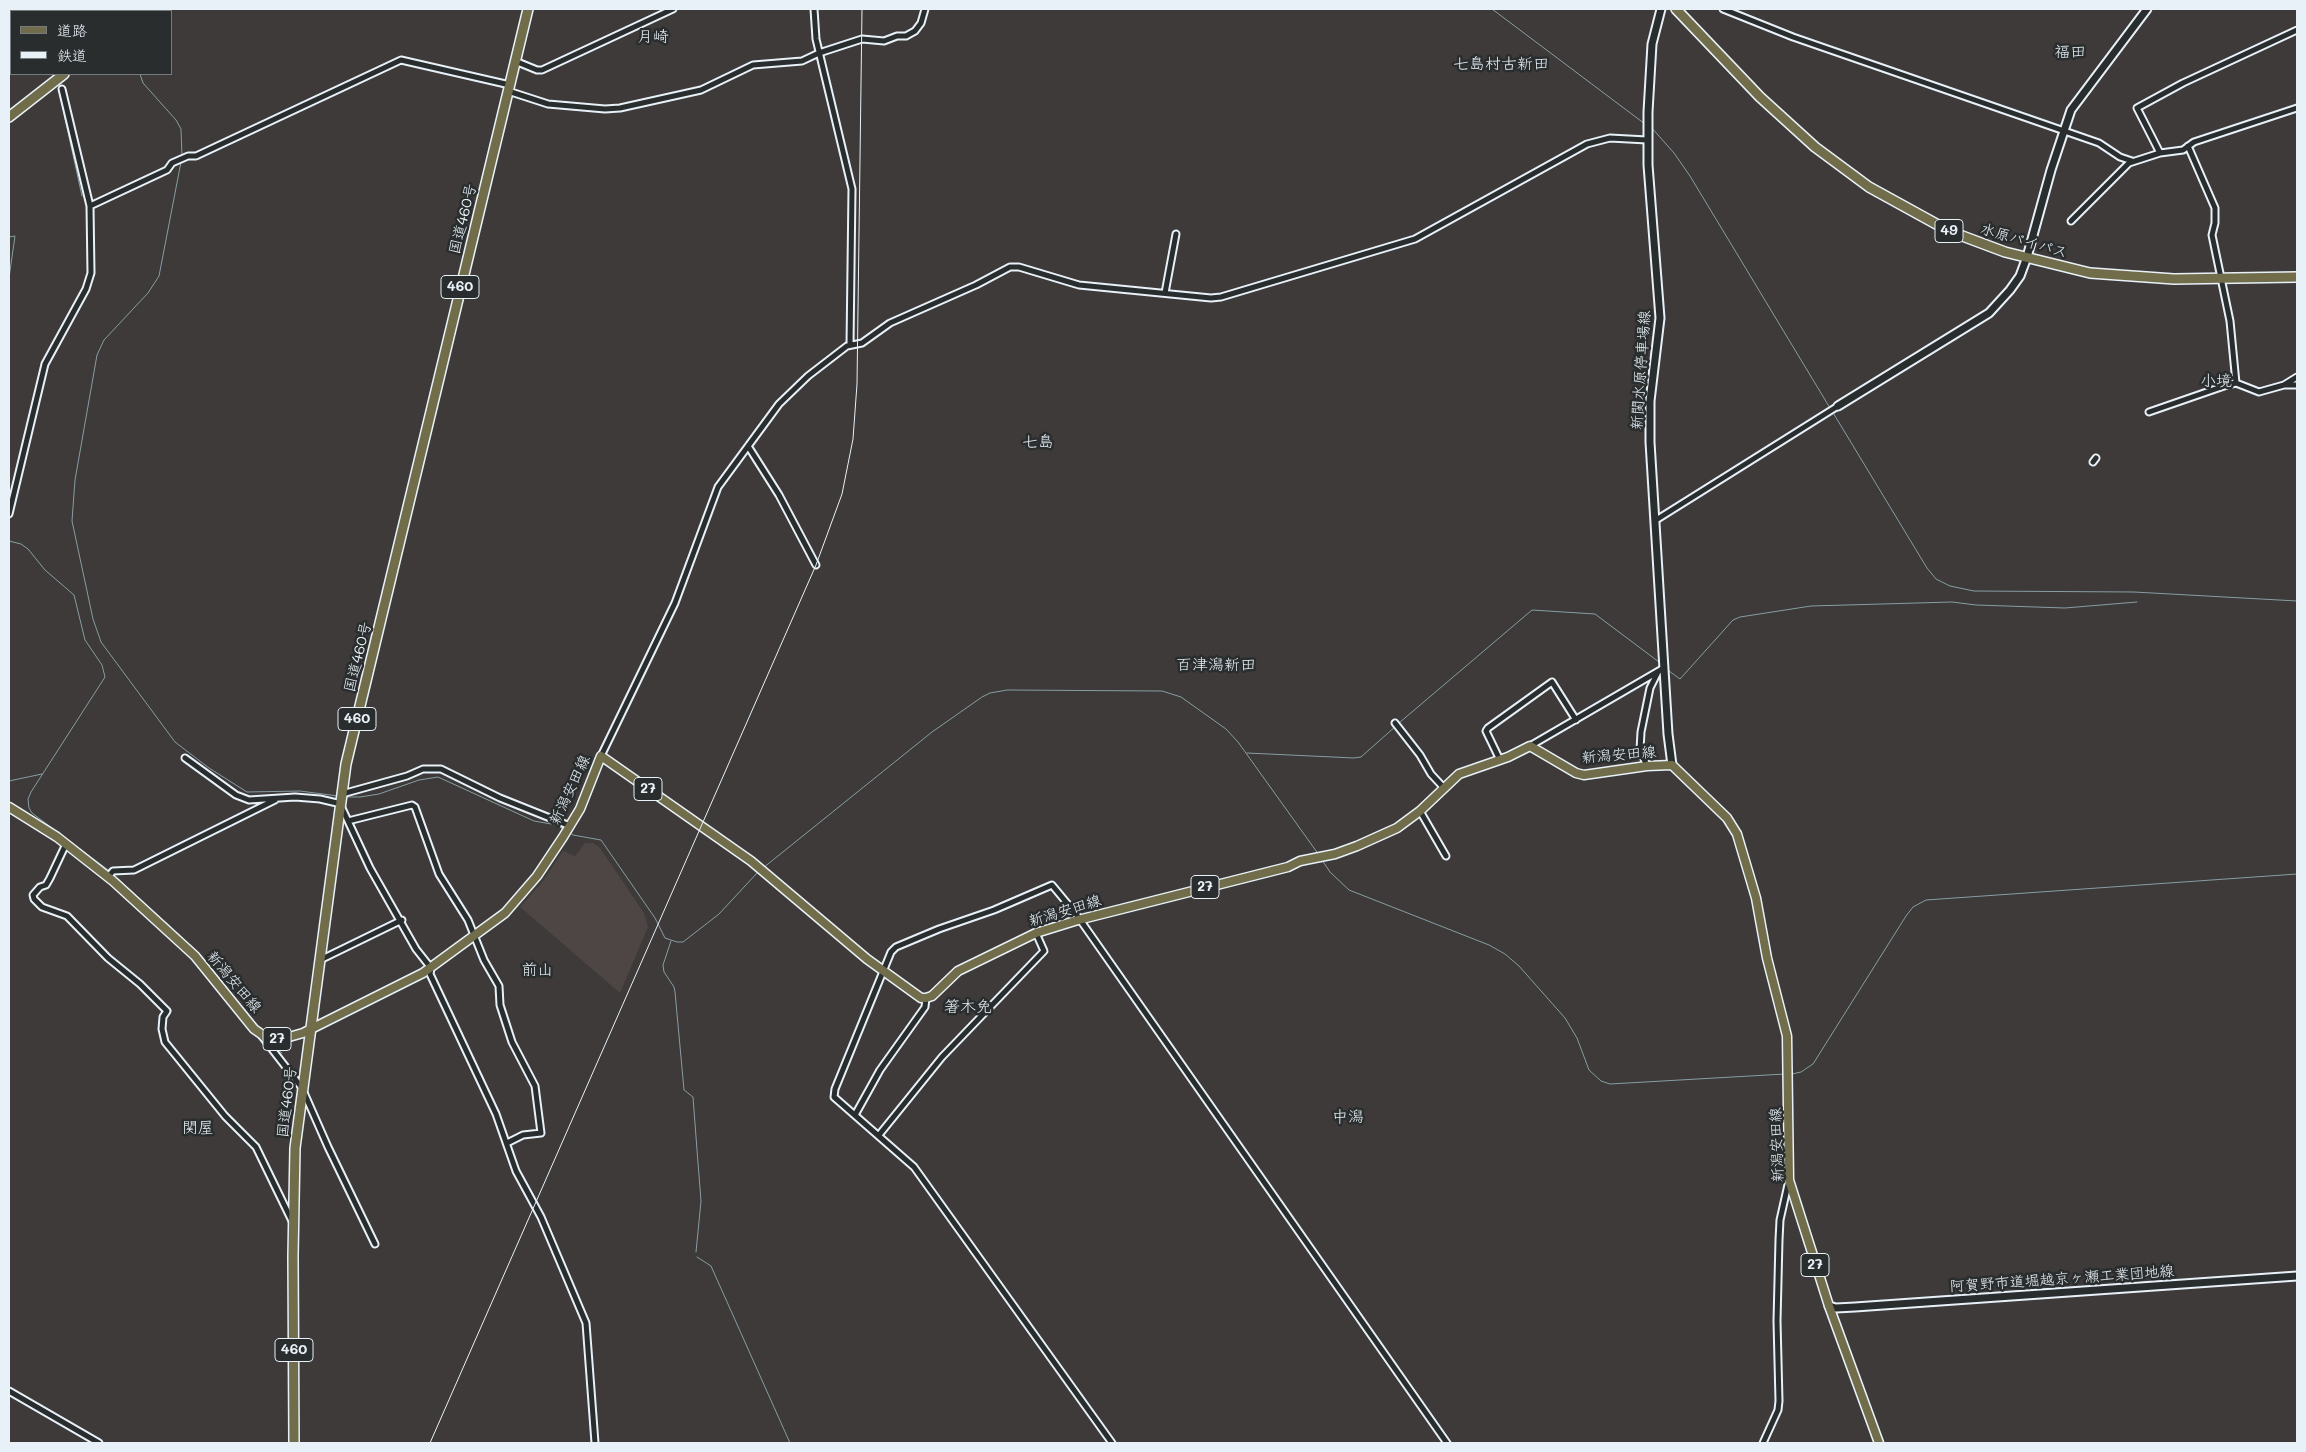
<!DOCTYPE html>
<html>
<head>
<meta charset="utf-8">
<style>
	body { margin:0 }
	#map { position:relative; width:2306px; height:1452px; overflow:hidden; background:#3d3a39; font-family:Mali,"Klee One",sans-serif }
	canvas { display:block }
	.frame { position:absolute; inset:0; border:10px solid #e8f1f8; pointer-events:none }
	.legend { position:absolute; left:10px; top:10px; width:162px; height:65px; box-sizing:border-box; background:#2a2d2e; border:1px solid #767b7f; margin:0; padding:6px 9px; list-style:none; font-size:15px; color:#e8f1f8 }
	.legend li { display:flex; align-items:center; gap:10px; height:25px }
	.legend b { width:25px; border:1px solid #767b7f }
</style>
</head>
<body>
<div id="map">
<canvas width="2306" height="1452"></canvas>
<div class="frame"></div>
<ul class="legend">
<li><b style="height:6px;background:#716d4b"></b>道路</li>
<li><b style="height:6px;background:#e8f1f8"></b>鉄道</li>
</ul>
</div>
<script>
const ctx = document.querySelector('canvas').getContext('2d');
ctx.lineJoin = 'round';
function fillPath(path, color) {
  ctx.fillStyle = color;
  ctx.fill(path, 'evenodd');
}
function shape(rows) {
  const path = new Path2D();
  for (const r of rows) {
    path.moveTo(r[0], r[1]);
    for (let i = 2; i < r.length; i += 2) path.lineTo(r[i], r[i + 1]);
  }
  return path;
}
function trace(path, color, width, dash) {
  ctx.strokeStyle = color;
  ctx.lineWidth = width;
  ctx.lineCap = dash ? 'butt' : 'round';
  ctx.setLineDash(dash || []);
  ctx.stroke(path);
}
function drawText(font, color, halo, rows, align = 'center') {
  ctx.font = font + ' Mali,"Klee One",sans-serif';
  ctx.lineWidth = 5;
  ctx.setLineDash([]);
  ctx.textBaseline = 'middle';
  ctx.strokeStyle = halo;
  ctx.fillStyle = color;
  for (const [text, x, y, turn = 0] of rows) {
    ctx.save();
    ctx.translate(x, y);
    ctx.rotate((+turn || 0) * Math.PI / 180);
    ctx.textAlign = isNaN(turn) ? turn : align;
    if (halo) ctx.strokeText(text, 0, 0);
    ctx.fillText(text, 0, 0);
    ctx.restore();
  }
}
fillPath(shape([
	[585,843,593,843,600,848,644,913,648,927,620,993,520,907,543,881,563,851,575,856]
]), '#4d4644');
trace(shape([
	[41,9,42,11],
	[122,9,123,11],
	[1492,9,1645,124],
	[55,74,56,75],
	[140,74,143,83,176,120,181,129,182,156],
	[59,91,82,196],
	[1651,127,1674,153,1690,176,1830,408],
	[181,162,159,276,148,293,104,340,97,355,75,480,72,521,93,619,101,642,175,742,209,768,247,792,300,791,338,796],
	[9,237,15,236,9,278],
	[1832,411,1927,568,1936,579,1950,586,1974,591,2134,592,2297,601],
	[9,541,21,544,28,549,45,570,74,595,85,640,102,665,105,677,31,792,28,799,29,808,32,813,111,872],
	[1669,671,1680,679,1733,620,1740,617,1811,606,1952,602,1976,605,2065,608,2137,602],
	[1399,723,1532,610,1595,614,1659,662],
	[1247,753,1354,758,1361,757,1396,726],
	[9,781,42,774],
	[346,797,360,797,379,794,419,780,438,777,534,821,557,825,563,829],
	[569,832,573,835,601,840,655,918,665,938,677,942,683,942,719,914,758,872],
	[1322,860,1330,872,1349,890,1489,945,1505,954,1519,966,1565,1018,1577,1038,1589,1070,1601,1081,1610,1084,1785,1074],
	[763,868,932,732,982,697,990,693,1007,690,1162,691,1181,697,1226,729,1238,742,1319,855],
	[114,875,199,953,258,1026],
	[671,941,663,965,664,972,674,987,675,992,684,1090,693,1097,697,1150,701,1201,696,1252],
	[277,1049,282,1053],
	[1792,1074,1801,1072,1813,1064,1906,916,1913,907,1926,900,2297,874],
	[697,1257,711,1266,790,1443]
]), '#889ea3', 1);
const street = shape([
	[814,9,816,39,852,189,850,345],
	[1723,9,1793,37,2099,143,2120,157,2132,161],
	[515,61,537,70,542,70,673,9],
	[508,91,548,104,605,109,620,108,701,90,753,65,802,61,819,53,862,39,884,41,897,36,906,36,915,31,921,23,925,9],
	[2188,146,2215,208,2215,223,2212,235,2230,321,2236,383],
	[2160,153,2137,108,2183,83,2297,30],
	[90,206,167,170,172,163,188,156,196,156,401,60,510,85],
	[2071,221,2129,163,2160,153,2183,150,2194,142,2297,108],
	[1165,293,1176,234],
	[2285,385,2297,385],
	[2149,412,2227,385,2236,383,2259,392,2284,385,2297,377],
	[748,446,779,495,816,565],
	[2093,462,2096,458],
	[9,514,45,364,86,289,91,273,90,206,62,89],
	[1656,520,1838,406],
	[1395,723,1420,755,1431,774,1444,788],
	[1530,746,1664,668],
	[601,756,675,603,718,487,779,404,808,376,847,346,862,343,890,323,976,285,1010,267,1019,267,1079,285,1211,298,1221,297,1415,239,1587,144,1610,138,1647,140],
	[185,758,236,795,249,800,295,797,320,799,337,803,341,806,370,868,416,949,431,968,430,974,496,1114,516,1171,541,1217,586,1323,595,1443],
	[1500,760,1486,731,1488,728,1552,682,1576,720],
	[1647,766,1640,750,1641,732,1650,688,1658,672],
	[342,794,407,776,423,769,441,769,500,798,570,826],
	[1420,811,1446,856],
	[348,821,412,805,415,807,439,874,468,920,484,960,499,986,500,1005,512,1042,535,1086,541,1133,523,1135,507,1143],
	[66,844,50,878,46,885,40,887,33,895,34,899,42,907,67,916,108,958,140,984,167,1011,163,1017,162,1029,165,1042,225,1116,256,1147,292,1221],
	[108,877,113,871,134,870,275,800],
	[320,960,402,920],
	[261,1035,302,1088,328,1147,375,1244],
	[855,1115,880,1070,925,1007,926,998],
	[879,1135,942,1057,1044,951,1036,933],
	[9,1391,99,1443],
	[1112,1443,914,1167,834,1097,835,1089,891,952,896,947,939,929,994,910,1052,885,1076,914,1447,1443],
	[1763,1443,1778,1410,1779,1401,1777,1321,1779,1240,1780,1220,1789,1180]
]);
const secondary = shape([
	[1661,9,1652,44,1648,112,1648,165,1660,318,1650,401,1650,442,1668,734,1672,765],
	[1838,406,1989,313,2010,290,2020,276,2027,257,2051,170,2071,110,2147,9],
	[1829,1306,1836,1308,1855,1307,2297,1276]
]);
const primary = shape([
	[9,807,57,837,113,881,195,956,254,1029,267,1038,282,1039,303,1033,423,973,505,913,537,876,563,837,580,809,601,756,751,861,867,959,921,998,926,998,932,996,958,971,1036,933,1078,920,1288,867,1300,861,1335,854,1357,846,1397,828,1420,811,1459,774,1508,757,1530,746,1576,773,1584,775,1647,766,1672,765,1727,818,1737,834,1756,898,1767,958,1787,1036,1789,1180,1829,1306,1879,1443]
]);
const highway = shape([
	[1676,9,1760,97,1815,147,1869,187,1949,231,2005,252,2090,273,2174,279,2297,277],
	[152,11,156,9],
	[9,117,64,74],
	[294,1443,293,1256,295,1148,346,764,528,9]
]);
trace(street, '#e8f1f8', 9);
trace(secondary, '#e8f1f8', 11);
trace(primary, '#e8f1f8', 11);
trace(highway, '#e8f1f8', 12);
trace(street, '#2a2d2e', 5);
trace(secondary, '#2a2d2e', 7);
trace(primary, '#716d4b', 8);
trace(highway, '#716d4b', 9);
trace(shape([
	[430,1443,816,565,842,494,853,439,857,384,862,9]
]), '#e8f1f8', 1);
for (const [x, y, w] of [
	[1949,231,28],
	[460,287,38],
	[357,719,38],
	[648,789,28],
	[1205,887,28],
	[277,1039,28],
	[1815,1265,28],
	[294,1350,38]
]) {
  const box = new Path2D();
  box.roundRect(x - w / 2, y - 11.5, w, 23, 4);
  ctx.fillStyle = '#2a2d2e';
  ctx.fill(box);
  trace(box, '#e8f1f8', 1);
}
drawText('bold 14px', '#e8f1f8', null, [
	["49",1949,231],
	["460",460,287],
	["460",357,719],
	["27",648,789],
	["27",1205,887],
	["27",277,1039],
	["27",1815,1265],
	["460",294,1350]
]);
drawText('15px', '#e8f1f8', '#2a2d2e', [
	["国道460号",463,219,-76],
	["水原バイパス",2024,241,16],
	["新関水原停車場線",1641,370,-86],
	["国道460号",358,657,-76],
	["新潟安田線",1619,755,-5],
	["新潟安田線",570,790,-65],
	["新潟安田線",1065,911,-17],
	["新潟安田線",234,982,50],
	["国道460号",287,1102,-83],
	["新潟安田線",1777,1145,-92],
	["阿賀野市道堀越京ヶ瀬工業団地線",2062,1279,-4]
]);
drawText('16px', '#e8f1f8', '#2a2d2e', [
	["月崎",653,37],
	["福田",2070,52],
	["七島村古新田",1501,64],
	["小境",2216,381],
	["七島",1038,442],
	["百津潟新田",1216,665],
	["前山",537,970],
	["箸木免",968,1007],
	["中潟",1348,1117],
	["関屋",198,1128]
]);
</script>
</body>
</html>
